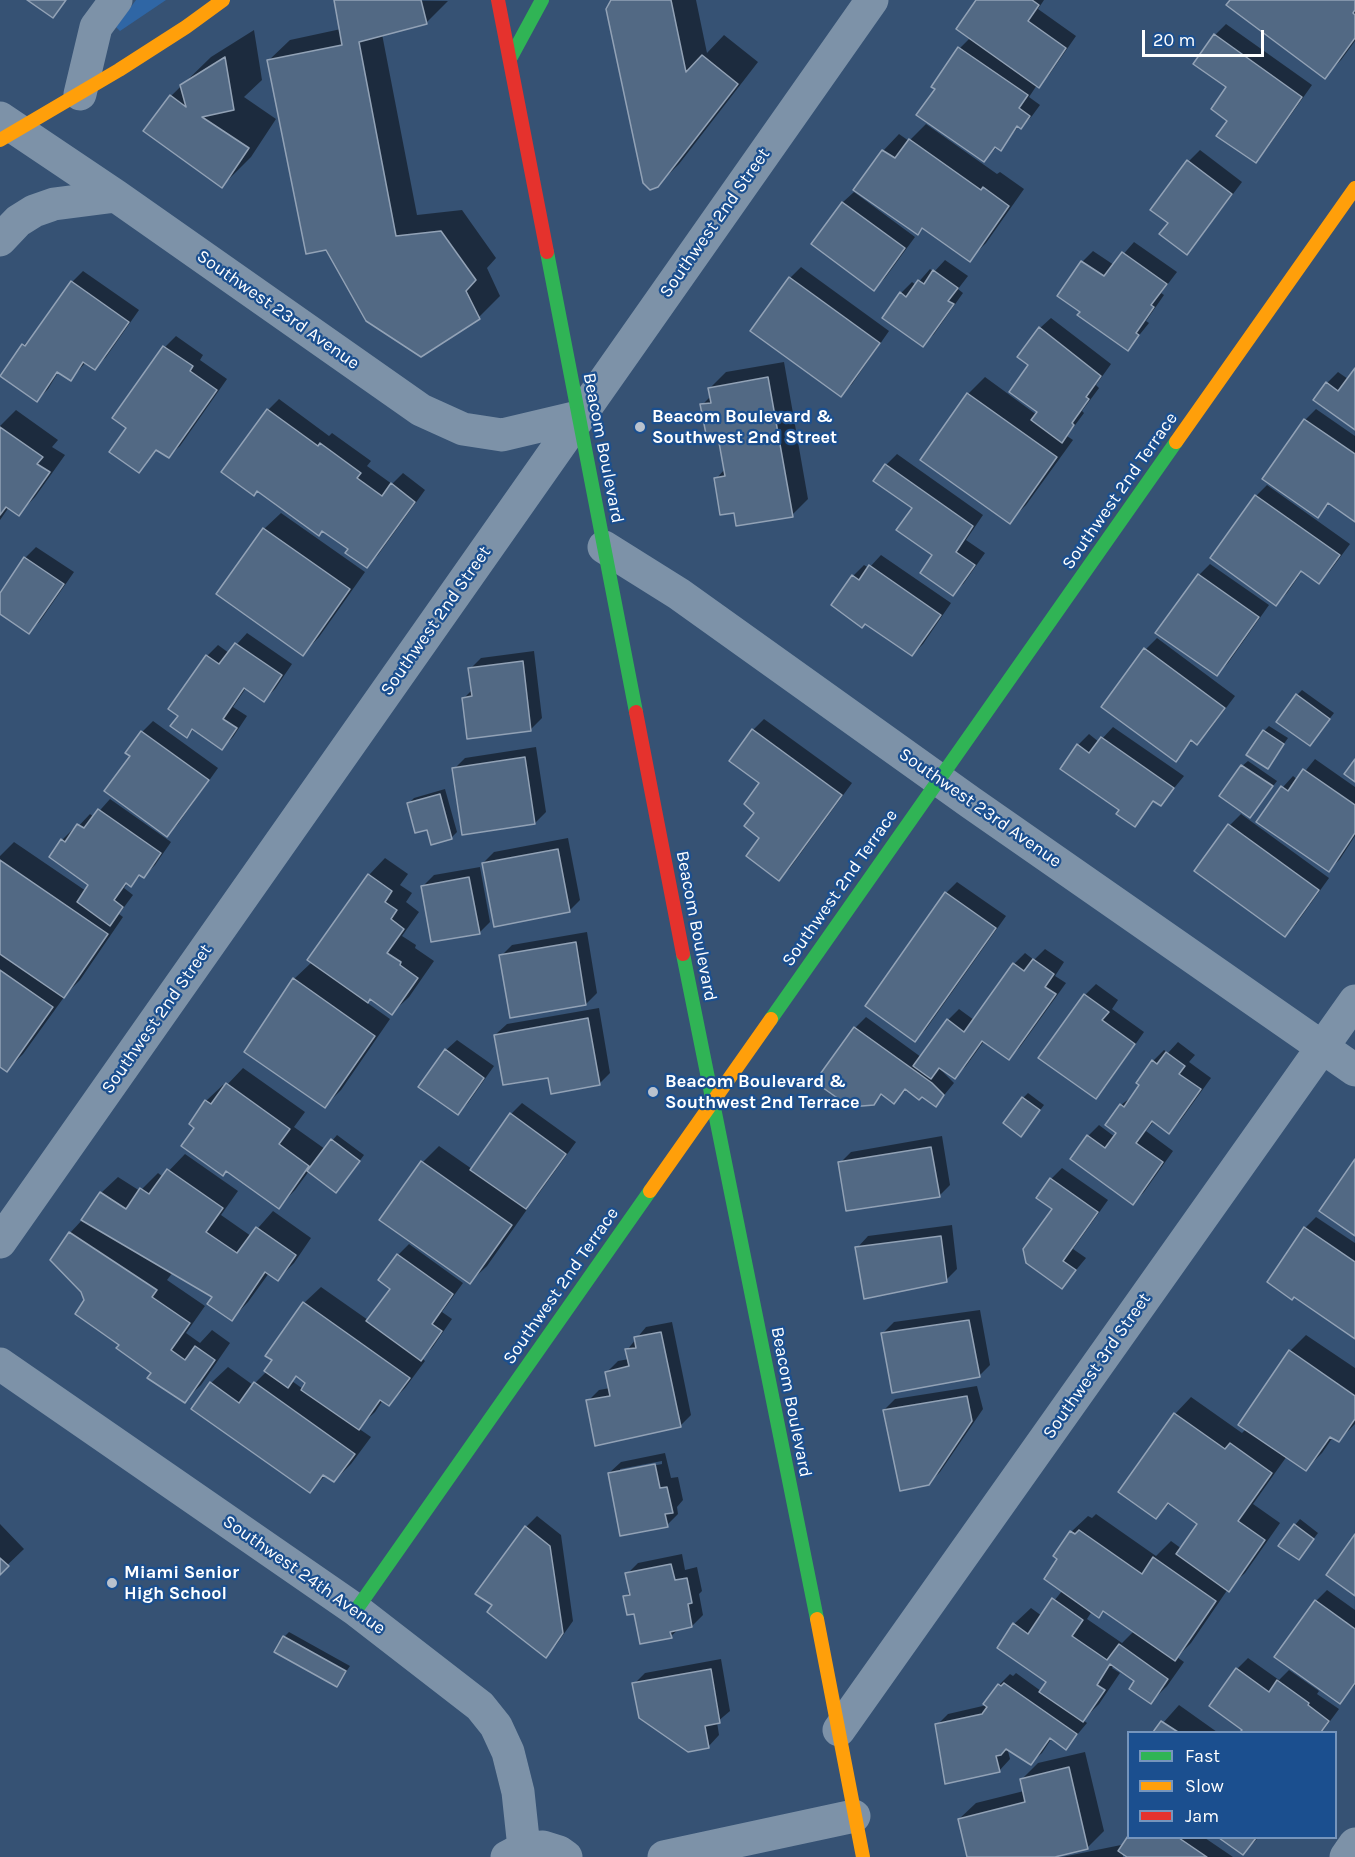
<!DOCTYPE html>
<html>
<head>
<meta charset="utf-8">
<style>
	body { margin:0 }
	#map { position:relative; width:1355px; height:1857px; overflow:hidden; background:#365274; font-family:Karla,sans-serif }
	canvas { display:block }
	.legend { position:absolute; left:1127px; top:1731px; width:210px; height:108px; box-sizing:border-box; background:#1b4f8f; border:2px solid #7695bc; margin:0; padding:8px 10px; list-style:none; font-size:18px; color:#fff }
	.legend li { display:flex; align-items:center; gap:12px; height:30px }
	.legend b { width:30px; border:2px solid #7695bc }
	.scale { position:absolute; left:1142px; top:30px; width:122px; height:27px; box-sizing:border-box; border:3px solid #fff; border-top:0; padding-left:8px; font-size:18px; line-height:21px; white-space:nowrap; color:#fff; -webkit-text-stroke:4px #1b4f8f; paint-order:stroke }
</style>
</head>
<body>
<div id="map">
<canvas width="1355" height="1857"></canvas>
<ul class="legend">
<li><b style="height:8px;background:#30b455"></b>Fast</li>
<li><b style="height:8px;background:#ff9f0a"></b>Slow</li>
<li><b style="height:8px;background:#e5322d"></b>Jam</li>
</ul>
<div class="scale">20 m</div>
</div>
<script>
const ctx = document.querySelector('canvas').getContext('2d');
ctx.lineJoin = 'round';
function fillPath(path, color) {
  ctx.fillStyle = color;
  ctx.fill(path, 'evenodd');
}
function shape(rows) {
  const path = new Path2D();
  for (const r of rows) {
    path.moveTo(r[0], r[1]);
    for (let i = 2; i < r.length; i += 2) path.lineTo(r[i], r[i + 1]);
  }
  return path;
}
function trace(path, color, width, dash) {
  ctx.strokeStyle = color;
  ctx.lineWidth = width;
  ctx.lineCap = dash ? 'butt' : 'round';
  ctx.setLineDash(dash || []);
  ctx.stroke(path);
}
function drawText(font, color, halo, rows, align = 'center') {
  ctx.font = font + ' Karla,sans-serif';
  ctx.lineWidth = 4.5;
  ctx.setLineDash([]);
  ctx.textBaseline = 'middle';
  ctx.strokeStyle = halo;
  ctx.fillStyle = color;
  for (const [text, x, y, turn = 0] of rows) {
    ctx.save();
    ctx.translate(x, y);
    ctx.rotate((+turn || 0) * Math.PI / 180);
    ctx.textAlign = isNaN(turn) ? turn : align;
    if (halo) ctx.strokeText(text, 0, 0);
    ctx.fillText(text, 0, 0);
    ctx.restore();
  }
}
fillPath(shape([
	[136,0,166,0,120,31,116,27]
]), '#2f66a5');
fillPath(shape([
	[335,0,448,1,426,23,382,34,417,215,462,210,496,258,487,268,500,296,479,317,421,355,268,61,290,40,341,29],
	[613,0,696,0,707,53,724,35,758,62,679,164,657,186],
	[978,0,1044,0,1038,9,1076,36,1049,75,1038,86,1037,85,1029,97,1040,105,1032,116,1021,127,1019,126,1000,149,997,147,984,160,937,88,933,86,960,48,970,38],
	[1232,0,1355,0,1355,41,1341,60,1324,77],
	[1226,24,1312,85,1266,150,1255,161,1229,120,1228,87,1215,35],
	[254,30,262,80,244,97,276,119,251,157,222,186,171,96,211,57],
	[926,124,997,174,1000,172,1024,189,986,243,969,260,923,227,917,233,856,189,883,151,899,134,909,141],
	[1200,150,1242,182,1197,242,1186,253,1170,222,1189,161],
	[854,192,915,237,885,278,874,289,813,244,843,202],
	[1134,242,1177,272,1161,293,1164,295,1146,321,1149,323,1128,349,1059,295,1082,262,1093,251,1114,265],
	[945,260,968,276,958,289,963,293,934,334,923,345,901,293,912,282,916,285,930,269,934,272],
	[801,267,889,331,852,384,841,395,790,278],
	[83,271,139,310,106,357,95,368,86,362,71,379,59,371,48,389,37,400,2,376,24,345,35,334,72,282],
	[1051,318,1111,364,1096,385,1099,388,1082,411,1084,413,1067,436,1073,440,1026,505,1009,522,922,459,968,394,985,377,1037,415,1030,364,1040,328],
	[176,336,203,355,200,360,227,379,180,446,169,456,158,449,139,472,128,428,114,417,165,347],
	[784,362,808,499,792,515,735,511,716,479,725,469,719,435,702,405,711,396,709,389,726,372],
	[1355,370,1355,428,1327,383,1338,372,1348,379],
	[279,399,329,436,332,433,371,461,367,466,392,484,403,473,425,490,378,555,367,566,350,549,259,490,254,494,268,410],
	[1316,409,1355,436,1355,520,1330,503,1318,516,1305,420],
	[16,410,58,440,52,447,65,455,35,497,19,514,9,507,0,520,0,426],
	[897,454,983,515,966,540,985,553,964,583,953,594,914,507,886,465],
	[1267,485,1350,544,1330,571,1319,582,1303,570,1287,593,1276,604,1256,496],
	[281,513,365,572,319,637,303,654,264,529],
	[36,547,74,572,40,621,29,632,0,612,0,595,25,558],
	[881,555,951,603,923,644,912,655,866,622,833,605,853,576,864,565,869,568],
	[1210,564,1269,605,1228,663,1217,674,1157,632,1199,575],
	[247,633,292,664,275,689,264,700,246,688,233,707,247,716,233,737,222,748,194,729,187,736,180,716,207,656,218,645,229,653],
	[1157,638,1235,696,1208,732,1197,743,1193,740,1175,760,1146,649],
	[534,651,542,718,531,729,463,699,472,690,470,669,481,658],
	[1302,690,1334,713,1310,744,1297,695],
	[764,719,852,783,790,868,779,879,761,837,756,812,761,782,753,730],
	[153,721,218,768,178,824,167,835,132,756,142,732],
	[1269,726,1288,738,1267,768,1264,731],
	[1113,727,1184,776,1161,804,1155,800,1134,825,1078,745,1089,734,1099,742],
	[536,747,546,812,535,823,454,769,465,758],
	[1315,759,1355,787,1355,836,1340,859,1329,870,1258,821,1283,787,1293,776,1298,780],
	[1248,761,1277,781,1250,816,1242,766],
	[445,789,457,832,451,838,428,828,409,803,414,798],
	[110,799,171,842,155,865,144,876,141,875,131,885,128,883,124,888,133,895,119,914,123,917,80,980,67,993,23,1054,7,1070,0,1065,0,856,14,842,86,891,90,884,62,840,73,829,75,830,90,814,94,817],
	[1241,814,1329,878,1296,924,1285,935,1197,871,1230,825],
	[568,838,580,900,569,911,483,863,494,852],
	[385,858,408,874,400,885,412,893,406,902,419,912,402,936,416,945,415,948,434,961,409,997,392,1013,371,998,366,1002,390,1019,341,1090,325,1106,294,979,312,962,309,959,369,875],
	[480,867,490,922,479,933,423,886,434,875],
	[957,882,1006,916,926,1029,915,1040,946,893],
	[587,932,597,993,586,1004,501,956,512,945],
	[1045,949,1064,962,1055,976,1066,983,1020,1047,1009,1058,984,1041,966,1066,955,1077,939,1066,938,1067,954,1083,936,1105,922,1095,907,1089,894,1102,883,1094,873,1104,855,1028,866,1017,921,1057,948,1020,959,1009,974,1020,1014,964,1025,953,1034,960],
	[1096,984,1118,1000,1112,1009,1144,1032,1106,1086,1095,1097,1085,995],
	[599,1008,610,1073,599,1084,549,1076,495,1035,507,1024],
	[457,1040,494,1066,468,1103,457,1114,446,1050],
	[1178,1042,1195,1055,1189,1062,1211,1078,1180,1121,1169,1132,1154,1121,1146,1131,1173,1151,1144,1192,1133,1203,1088,1136,1099,1125,1115,1137,1121,1105,1134,1095,1153,1061,1164,1050,1168,1053],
	[243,1068,305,1112,294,1127,325,1149,337,1135,364,1155,341,1186,309,1171,295,1190,279,1207,227,1170,223,1174,196,1128,206,1101,223,1085,225,1087],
	[1028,1093,1044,1105,1021,1135,1023,1098],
	[522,1103,576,1142,537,1196,526,1207,528,1208,487,1266,470,1282,423,1162,439,1146,472,1169,511,1114],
	[942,1136,950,1185,939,1196,840,1163,851,1152],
	[185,1154,238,1191,221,1215,251,1236,273,1211,311,1238,294,1263,278,1279,269,1273,248,1302,232,1319,214,1297,173,1272,167,1280,205,1306,186,1333,200,1343,212,1330,230,1343,201,1385,184,1401,121,1344,86,1300,70,1233,83,1219,101,1193,118,1177,140,1191,158,1173,163,1177],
	[1062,1168,1108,1200,1073,1249,1086,1258,1062,1287,1051,1179],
	[1316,1217,1355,1243,1355,1337,1294,1295,1269,1282,1305,1228],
	[952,1225,957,1269,946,1280,857,1248,868,1236],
	[409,1244,463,1283,442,1312,452,1319,432,1348,422,1358,425,1361,405,1388,389,1404,383,1400,375,1412,358,1428,371,1437,351,1464,334,1481,326,1475,310,1491,193,1408,211,1383,228,1367,253,1385,267,1371,304,1303,321,1287,368,1320,392,1288,398,1255],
	[297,1376,307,1383,303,1389,292,1381],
	[980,1310,990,1365,979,1376,883,1333,894,1322],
	[672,1322,691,1415,680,1426,588,1401,599,1390,610,1388,607,1372,618,1361,629,1359,627,1350,646,1327],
	[1306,1335,1355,1368,1355,1424,1338,1441,1333,1437,1322,1453,1306,1469,1287,1456,1253,1504,1280,1523,1245,1573,1228,1589,1191,1643,1177,1657,1184,1662,1167,1686,1151,1702,1136,1680,1114,1665,1112,1668,1120,1673,1099,1704,1083,1720,1087,1723,1066,1748,1052,1738,1042,1753,1031,1763,1007,1747,1010,1759,999,1771,937,1725,948,1714,987,1705,999,1685,1010,1674,1013,1676,1016,1673,1041,1691,1048,1681,1014,1624,1031,1608,1042,1616,1062,1591,1060,1559,1071,1532,1088,1516,1092,1518,1096,1514,1156,1556,1171,1541,1182,1549,1199,1524,1170,1503,1156,1517,1120,1491,1175,1414,1191,1397,1242,1433,1246,1429,1290,1351],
	[1104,1610,1134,1631,1122,1643,1087,1619,1092,1611,1099,1616],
	[977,1386,983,1409,940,1472,929,1483,884,1410,895,1399],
	[665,1453,671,1478,678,1477,683,1500,677,1507,678,1514,667,1525,609,1473,621,1462],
	[662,1461,662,1464,620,1472,620,1469],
	[537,1516,561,1535,573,1621,556,1645,545,1656,494,1604,526,1527],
	[1300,1519,1318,1533,1299,1558,1295,1525],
	[0,1524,24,1549,0,1572],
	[682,1554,685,1570,697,1567,702,1591,699,1594,703,1615,692,1626,679,1629,671,1636,635,1612,625,1597,631,1591,627,1574,638,1563],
	[1327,1590,1355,1610,1355,1685,1340,1702,1316,1601],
	[289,1632,350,1666,337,1685,284,1637],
	[1248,1658,1279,1680,1289,1670,1319,1691,1317,1694,1339,1709,1322,1732,1242,1732,1244,1730,1237,1669],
	[721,1659,730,1711,717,1722,719,1735,708,1747,634,1684,645,1673],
	[1179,1705,1217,1732,1155,1732],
	[1085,1752,1104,1831,1088,1847,1048,1857,969,1857,959,1819,976,1803,1024,1791,1022,1779,1038,1763],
	[1130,1838,1205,1838,1233,1857,1130,1857,1122,1851,1123,1857,1062,1857,1121,1845,1121,1849],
	[1221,1838,1258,1838,1243,1853]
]), '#0007');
const building = shape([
	[27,0,66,0,53,18,27,0],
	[334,0,421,0,427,24,359,42,396,236,441,231,476,280,466,291,480,319,421,357,366,321,326,250,306,254,267,60,342,45,334,0],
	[611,0,671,0,686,72,702,55,738,84,658,187,650,190,643,183,606,9,611,0],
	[976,0,1032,0,1039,5,1028,21,1066,48,1039,88,956,29,976,0],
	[1230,0,1355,0,1355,10,1353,13,1355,15,1355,38,1325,79,1226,5,1230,0],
	[1214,34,1302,97,1256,163,1216,136,1227,121,1211,109,1226,87,1193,64,1214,34],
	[958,47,1028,95,1019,108,1030,116,1021,129,1017,126,1001,151,995,147,984,162,916,115,935,89,931,87,958,47],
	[225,57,234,110,202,117,249,148,222,188,143,131,170,95,186,107,180,85,225,57],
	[909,139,981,190,983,187,1009,206,970,262,922,228,918,235,853,190,882,150,895,158,909,139],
	[1187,160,1232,194,1187,255,1159,234,1168,223,1150,210,1187,160],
	[842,202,905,248,874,291,811,244,842,202],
	[1122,252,1167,284,1151,305,1154,307,1136,333,1139,335,1128,351,1077,315,1080,312,1057,296,1081,261,1104,276,1122,252],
	[933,270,958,288,948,301,954,304,923,347,882,318,900,292,906,297,918,280,924,284,933,270],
	[789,277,880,343,841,397,750,331,789,277],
	[71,281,129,322,95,370,83,362,71,381,57,372,37,402,0,376,22,344,25,346,71,281],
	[1039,327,1101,376,1086,397,1089,399,1072,423,1074,425,1062,443,1031,420,1037,412,1009,392,1028,365,1017,357,1039,327],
	[163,346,193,366,190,371,217,390,169,458,156,450,139,473,109,452,126,428,112,418,163,346],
	[1355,368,1355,430,1313,400,1326,382,1338,391,1355,368],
	[768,377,793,517,736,526,734,513,720,515,714,478,725,476,718,437,707,439,700,404,711,403,708,388,768,377],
	[967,393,1057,457,1010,524,920,460,967,393],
	[267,409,318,446,320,443,361,473,357,478,382,496,391,483,415,502,367,568,345,553,348,549,322,531,319,536,257,491,254,496,221,472,267,409],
	[1304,419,1355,454,1355,522,1328,503,1318,518,1262,479,1304,419],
	[0,427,43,457,37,464,50,472,19,516,6,507,0,515,0,427],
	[885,464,973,526,956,552,975,565,953,596,920,573,932,555,896,530,912,508,873,481,885,464],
	[1255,495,1340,555,1319,584,1301,571,1276,606,1210,558,1255,495],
	[263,528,350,589,303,656,216,594,263,528],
	[24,557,64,584,29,634,0,614,0,593,24,557],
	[869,565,941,615,912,656,865,624,862,628,831,605,852,575,859,580,869,565],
	[1198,574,1259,617,1217,676,1155,633,1198,574],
	[235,643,282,675,264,702,244,688,223,719,237,728,222,750,192,729,187,738,170,726,178,716,168,709,206,655,219,664,235,643],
	[1144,648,1225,708,1197,745,1191,740,1176,762,1101,707,1144,648],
	[523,661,531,731,467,739,462,698,472,696,468,668,523,661],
	[1296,694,1330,719,1310,746,1276,722,1296,694],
	[752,729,842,795,779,881,746,856,759,838,744,826,754,813,744,804,759,783,729,761,752,729],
	[1263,730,1284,744,1268,769,1246,755,1263,730],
	[141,731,209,780,167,837,104,791,130,756,125,753,141,731],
	[1101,737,1174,788,1161,806,1153,801,1135,827,1116,814,1119,810,1060,769,1077,744,1089,753,1101,737],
	[525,757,535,824,462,835,452,768,525,757],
	[1355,759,1355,782,1344,774,1355,759],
	[1241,765,1273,786,1250,818,1219,796,1241,765],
	[1303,769,1355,805,1355,833,1329,872,1256,822,1281,786,1288,791,1303,769],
	[440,794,452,839,431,845,427,830,415,833,407,803,440,794],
	[98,809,161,853,144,878,139,875,131,887,126,883,114,900,123,907,110,926,77,902,88,885,49,857,61,839,65,842,77,824,84,828,98,809],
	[1228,824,1319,890,1285,937,1194,871,1228,824],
	[558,849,570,912,494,927,482,863,558,849],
	[0,860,108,934,64,998,0,954,0,860],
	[368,874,392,891,385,902,397,910,391,919,404,929,387,953,401,962,400,965,418,978,392,1015,370,999,368,1003,307,960,368,874],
	[469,877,480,934,431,942,421,886,469,877],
	[945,892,996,928,915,1042,865,1006,945,892],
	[576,942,586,1005,510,1018,499,955,576,942],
	[1033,959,1054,974,1045,987,1056,994,1009,1060,982,1041,955,1079,939,1068,931,1079,913,1066,947,1019,964,1032,1013,963,1024,971,1033,959],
	[0,970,53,1007,7,1072,0,1067,0,970],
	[293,978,375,1036,325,1108,244,1052,293,978],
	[1084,994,1109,1012,1102,1020,1135,1044,1096,1099,1038,1058,1084,994],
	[588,1018,600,1085,551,1094,548,1078,503,1085,494,1035,588,1018],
	[854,1027,932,1083,944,1095,936,1107,922,1097,919,1100,905,1089,894,1104,881,1094,874,1105,850,1107,819,1085,818,1077,854,1027],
	[445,1049,484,1078,458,1115,418,1087,445,1049],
	[1166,1052,1185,1066,1179,1074,1201,1089,1169,1134,1152,1121,1136,1143,1163,1162,1133,1205,1070,1159,1087,1135,1105,1148,1116,1133,1105,1125,1120,1104,1124,1107,1139,1085,1136,1083,1152,1060,1157,1064,1166,1052],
	[226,1083,290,1129,279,1144,309,1166,279,1209,226,1171,223,1176,181,1146,194,1128,189,1124,205,1100,211,1104,226,1083],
	[1022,1097,1040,1110,1021,1137,1003,1123,1022,1097],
	[510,1113,566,1154,526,1209,470,1170,510,1113],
	[331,1139,360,1161,336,1193,307,1171,331,1139],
	[931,1147,940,1197,846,1211,838,1162,931,1147],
	[1355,1159,1355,1236,1319,1211,1355,1159],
	[421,1161,512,1225,470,1284,379,1220,421,1161],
	[167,1169,223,1208,206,1232,237,1253,256,1227,296,1255,278,1281,265,1272,232,1321,207,1304,212,1297,81,1220,100,1192,126,1209,140,1188,149,1194,167,1169],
	[1050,1178,1098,1212,1063,1261,1076,1270,1062,1289,1026,1263,1023,1249,1052,1209,1036,1198,1050,1178],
	[1304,1227,1355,1262,1355,1339,1294,1297,1292,1300,1267,1282,1304,1227],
	[69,1232,157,1290,152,1297,190,1323,171,1350,185,1360,195,1346,215,1360,185,1403,147,1378,151,1373,116,1348,119,1345,75,1314,84,1300,81,1292,50,1260,69,1232],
	[941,1236,947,1282,864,1299,855,1247,941,1236],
	[397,1254,453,1294,432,1324,442,1331,421,1361,366,1321,390,1289,378,1280,397,1254],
	[303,1302,410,1378,389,1406,380,1400,359,1430,301,1390,305,1383,296,1376,288,1388,264,1371,272,1360,265,1356,303,1302],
	[969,1320,980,1377,892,1393,881,1333,969,1320],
	[661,1332,681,1427,595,1446,586,1400,610,1396,605,1372,629,1366,625,1349,636,1348,634,1337,661,1332],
	[1289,1350,1355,1396,1355,1419,1339,1442,1330,1437,1306,1471,1238,1425,1289,1350],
	[210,1382,239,1403,254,1382,355,1454,334,1482,323,1475,310,1493,191,1409,210,1382],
	[967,1396,972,1421,929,1485,900,1491,883,1410,967,1396],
	[1174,1413,1225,1449,1230,1443,1272,1473,1238,1521,1265,1540,1229,1592,1176,1554,1197,1524,1168,1503,1156,1519,1118,1492,1174,1413],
	[655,1464,660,1488,667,1487,673,1513,665,1514,668,1527,620,1536,608,1473,655,1464],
	[1294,1524,1314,1539,1299,1560,1278,1546,1294,1524],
	[525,1526,550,1546,563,1633,546,1658,487,1612,492,1605,475,1594,525,1526],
	[1079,1530,1142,1574,1153,1557,1216,1601,1175,1661,1103,1611,1099,1618,1044,1579,1057,1559,1053,1556,1070,1531,1075,1534,1079,1530],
	[1355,1534,1355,1596,1326,1575,1355,1534],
	[0,1558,9,1566,0,1575,0,1558],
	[671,1564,675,1580,687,1578,692,1603,688,1604,692,1627,670,1632,672,1638,640,1644,634,1614,627,1615,623,1596,630,1595,625,1573,671,1564],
	[1052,1598,1083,1620,1072,1636,1107,1660,1119,1644,1168,1679,1151,1704,1129,1689,1134,1681,1110,1664,1097,1685,1105,1690,1083,1722,1039,1692,1046,1682,997,1648,1013,1623,1028,1634,1052,1598],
	[1315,1600,1355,1629,1355,1683,1340,1704,1274,1657,1315,1600],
	[283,1636,346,1671,337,1687,274,1652,283,1636],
	[1236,1668,1269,1692,1277,1680,1309,1703,1308,1705,1329,1721,1321,1732,1240,1732,1242,1730,1209,1706,1236,1668],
	[711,1669,720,1723,705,1726,709,1748,688,1752,639,1718,632,1683,711,1669],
	[1004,1683,1077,1734,1066,1750,1050,1738,1031,1765,1006,1749,1001,1755,996,1756,1000,1772,945,1784,935,1724,982,1714,987,1707,983,1704,998,1684,1001,1686,1004,1683],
	[1161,1721,1178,1732,1153,1732,1161,1721],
	[1069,1767,1088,1849,1055,1857,967,1857,958,1819,1025,1802,1020,1779,1069,1767],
	[1128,1836,1179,1838,1207,1857,1127,1857,1118,1851,1128,1836],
	[1219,1838,1256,1838,1243,1855,1219,1838]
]);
fillPath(building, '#526984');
trace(building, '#92a2b6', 1.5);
trace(shape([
	[80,94,96,27,116,0],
	[0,118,116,196,421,410,463,429,502,435,578,417],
	[0,240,18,221,34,211,54,204,116,196],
	[604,547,679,594,970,802,1355,1070],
	[0,1242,872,0],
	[0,1364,356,1610,480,1706,496,1726,508,1752,518,1792,524,1848],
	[839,1730,1355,1001],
	[507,1857,524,1848,543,1847,559,1852,566,1857],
	[664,1857,854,1816],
	[1346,1857,1355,1844]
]), '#7d92a8', 33);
trace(shape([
	[510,59,542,0],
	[547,252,636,712],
	[683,954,817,1619],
	[771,1019,1176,442],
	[356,1610,650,1191]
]), '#30b455', 14);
trace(shape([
	[0,140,119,70,186,27,223,0],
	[1176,442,1355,188],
	[650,1191,771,1019],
	[817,1619,863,1857]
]), '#ff9f0a', 14);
trace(shape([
	[498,0,547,252],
	[636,712,683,954]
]), '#e5322d', 14);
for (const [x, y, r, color] of [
	[640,427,6,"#b9c2ce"],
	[653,1092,6,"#b9c2ce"],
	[112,1583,6,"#b9c2ce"]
]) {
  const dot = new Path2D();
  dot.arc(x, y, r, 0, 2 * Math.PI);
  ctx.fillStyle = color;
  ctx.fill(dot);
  trace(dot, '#1b4f8f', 2);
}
drawText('18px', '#fff', '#1b4f8f', [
	["Southwest 2nd Street",715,223,-55],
	["Southwest 23rd Avenue",278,310,35],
	["Beacom Boulevard",603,448,79],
	["Southwest 2nd Terrace",1120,491,-55],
	["Southwest 2nd Street",436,621,-55],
	["Southwest 23rd Avenue",980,808,35],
	["Southwest 2nd Terrace",840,888,-55],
	["Beacom Boulevard",696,926,79],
	["Southwest 2nd Street",157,1019,-55],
	["Southwest 2nd Terrace",561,1286,-55],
	["Southwest 3rd Street",1097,1366,-55],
	["Beacom Boulevard",791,1402,79],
	["Southwest 24th Avenue",304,1575,35]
]);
drawText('bold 18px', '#fff', '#1b4f8f', [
	["Beacom Boulevard &",652,417],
	["Southwest 2nd Street",652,438],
	["Beacom Boulevard &",665,1082],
	["Southwest 2nd Terrace",665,1103],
	["Miami Senior",124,1573],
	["High School",124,1594]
], 'left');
</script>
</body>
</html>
